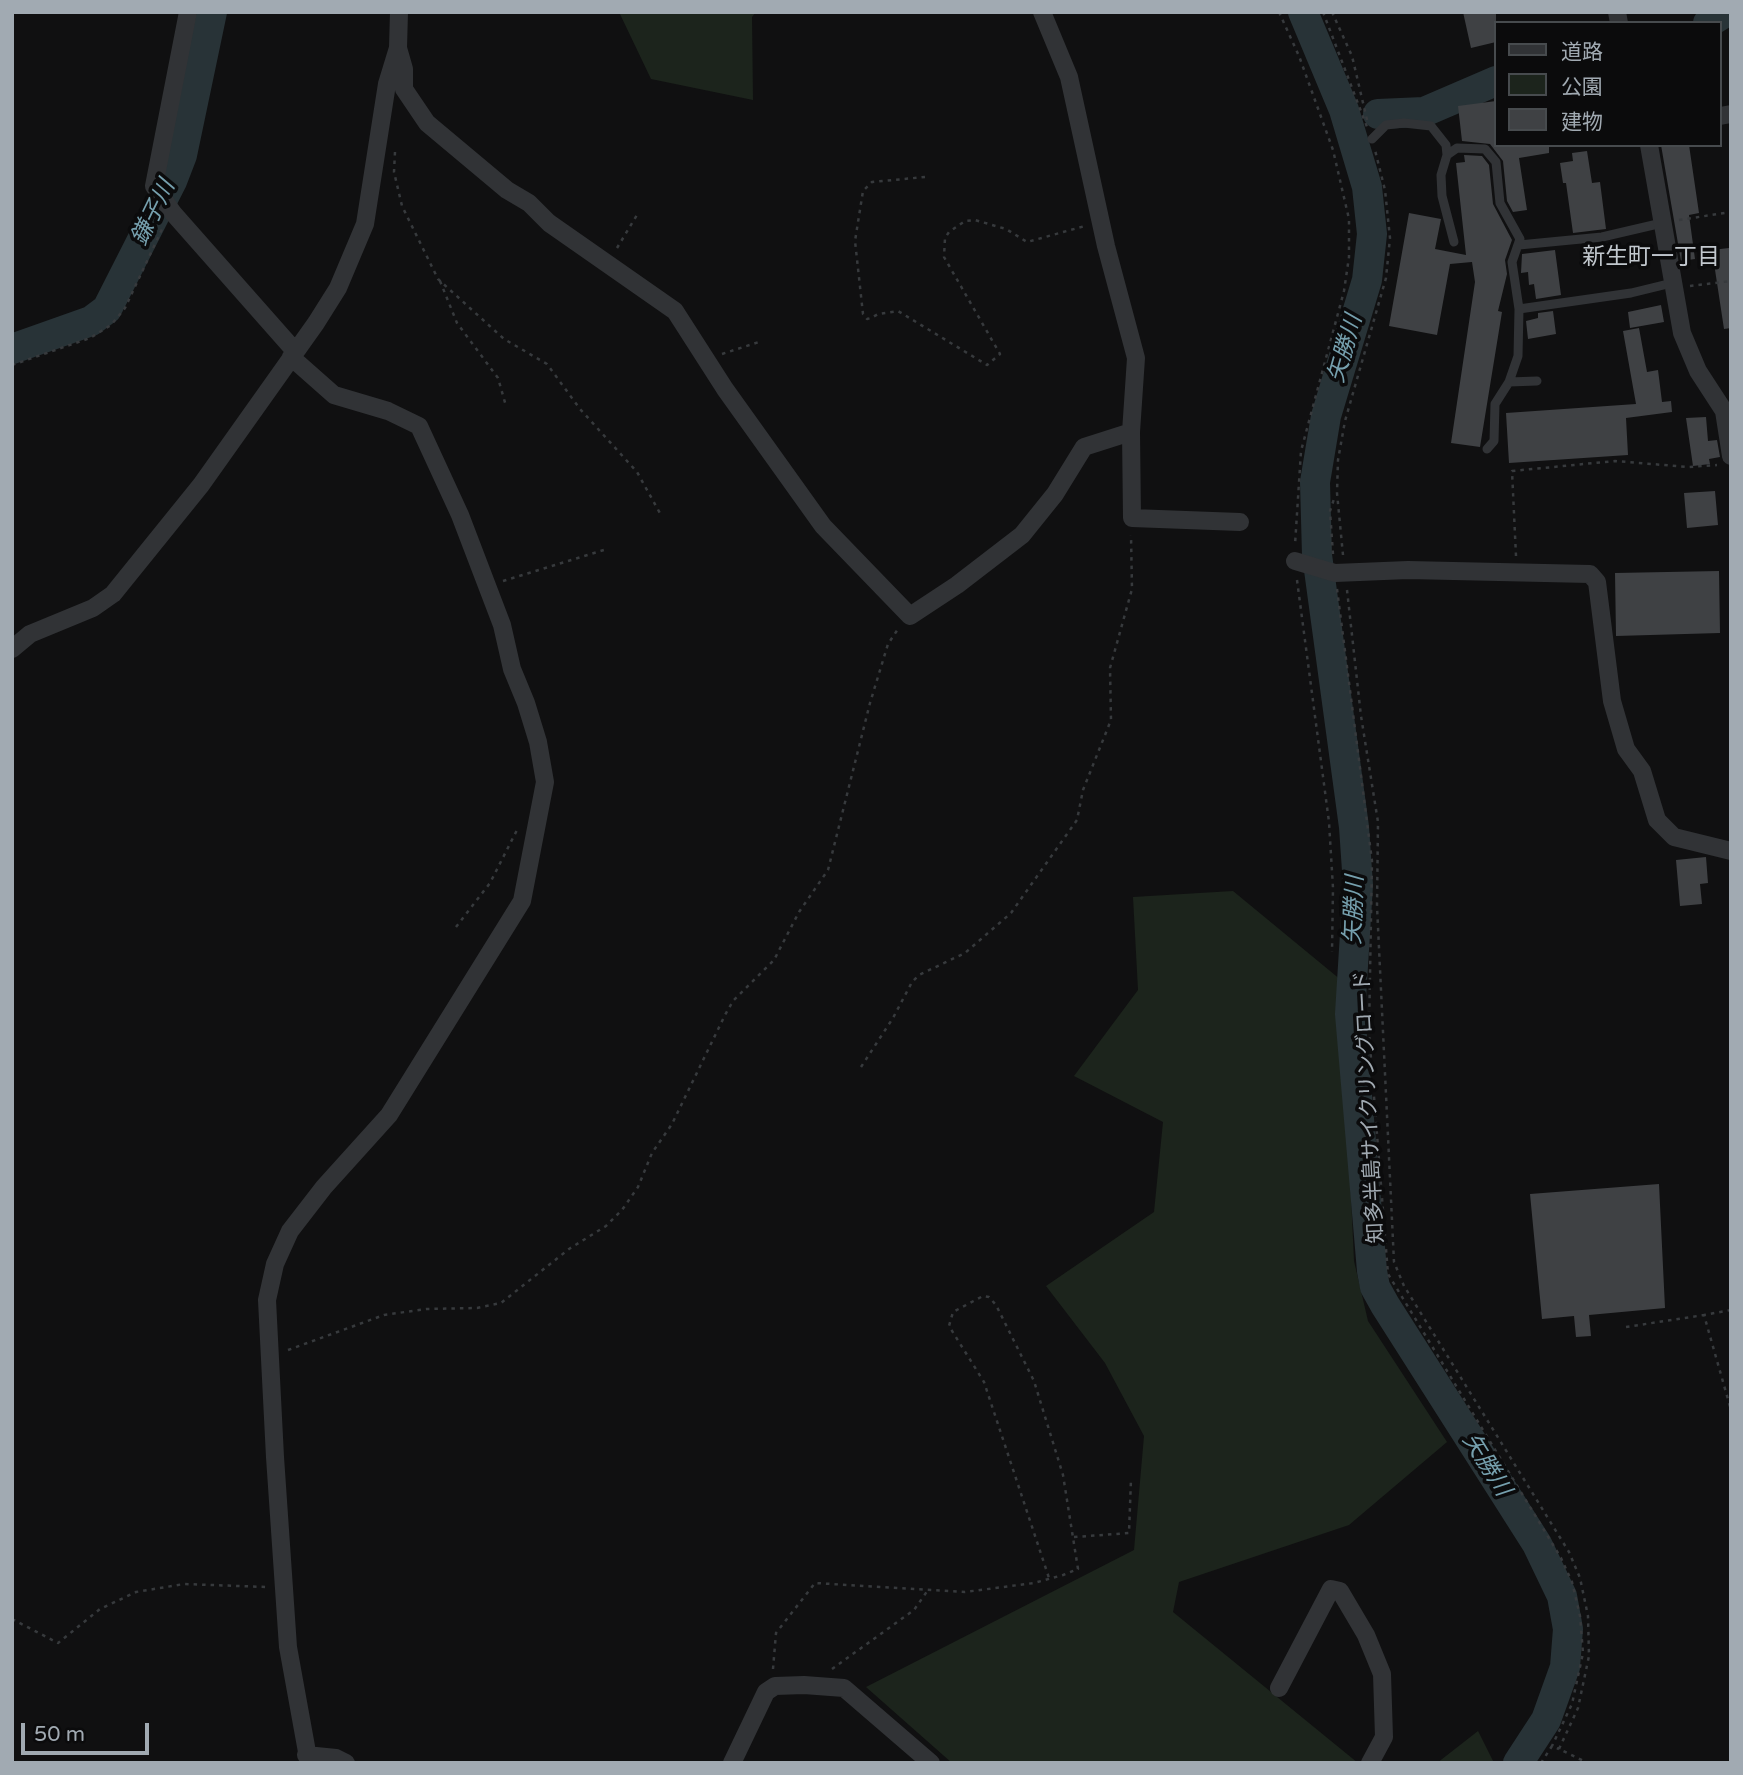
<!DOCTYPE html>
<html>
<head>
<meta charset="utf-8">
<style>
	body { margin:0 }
	#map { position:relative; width:1743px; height:1775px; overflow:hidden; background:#101011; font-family:"Varela Round","Noto Sans JP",sans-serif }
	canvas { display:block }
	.frame { position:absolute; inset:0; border:14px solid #a1aab2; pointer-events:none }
	.legend { position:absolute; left:1494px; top:21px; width:228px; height:126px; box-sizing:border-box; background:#0b0b0c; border:2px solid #474b4e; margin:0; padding:9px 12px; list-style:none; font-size:21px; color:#a1aab2 }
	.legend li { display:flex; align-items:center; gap:14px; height:35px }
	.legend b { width:35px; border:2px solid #474b4e }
	.scale { position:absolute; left:21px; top:1723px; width:128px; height:32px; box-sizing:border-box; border:4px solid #a1aab2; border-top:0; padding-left:9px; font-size:21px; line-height:24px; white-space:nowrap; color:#a1aab2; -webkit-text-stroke:5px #0b0b0c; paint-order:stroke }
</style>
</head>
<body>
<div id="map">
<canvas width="1743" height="1775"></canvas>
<div class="frame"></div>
<ul class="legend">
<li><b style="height:9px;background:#313336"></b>道路</li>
<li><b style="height:19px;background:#1c241c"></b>公園</li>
<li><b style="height:19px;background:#3f4144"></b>建物</li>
</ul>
<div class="scale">50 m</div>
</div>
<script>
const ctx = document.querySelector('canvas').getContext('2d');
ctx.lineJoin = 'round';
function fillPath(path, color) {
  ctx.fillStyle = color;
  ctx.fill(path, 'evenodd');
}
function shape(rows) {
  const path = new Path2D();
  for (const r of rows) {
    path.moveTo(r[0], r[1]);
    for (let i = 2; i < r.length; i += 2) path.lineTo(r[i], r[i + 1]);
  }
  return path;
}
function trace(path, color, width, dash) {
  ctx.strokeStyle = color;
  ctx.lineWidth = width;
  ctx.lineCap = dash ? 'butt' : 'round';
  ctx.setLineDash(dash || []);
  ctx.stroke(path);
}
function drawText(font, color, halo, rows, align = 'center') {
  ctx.font = font + ' "Varela Round","Noto Sans JP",sans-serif';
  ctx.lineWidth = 7;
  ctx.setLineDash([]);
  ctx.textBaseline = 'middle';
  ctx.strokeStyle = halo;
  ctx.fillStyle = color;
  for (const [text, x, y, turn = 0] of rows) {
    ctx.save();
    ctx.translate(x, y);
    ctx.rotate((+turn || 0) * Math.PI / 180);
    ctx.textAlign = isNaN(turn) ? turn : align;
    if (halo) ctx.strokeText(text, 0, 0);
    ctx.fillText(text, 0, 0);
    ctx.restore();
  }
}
fillPath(shape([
	[619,12,756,12,752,17,753,100,651,79],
	[1233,891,1341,980,1354,1261,1368,1321,1447,1442,1349,1525,1179,1582,1173,1612,1358,1763,952,1763,866,1687,1134,1550,1144,1436,1105,1363,1046,1286,1154,1212,1163,1122,1074,1076,1138,990,1133,897],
	[1478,1731,1494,1763,1437,1763]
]), '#1c241c');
trace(shape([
	[1303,12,1344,110,1367,187,1372,234,1367,280,1326,416,1315,482,1317,555,1354,827,1358,885,1350,1014,1372,1271,1375,1287,1385,1305,1537,1544,1562,1596,1568,1629,1565,1667,1546,1720,1518,1763],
	[1708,23,1726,12],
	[1378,114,1424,112,1496,81],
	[12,349,91,321,107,309,172,181,182,155,212,12]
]), '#283337', 30);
fillPath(shape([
	[1463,12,1496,12,1496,42,1471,48],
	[1496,101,1496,145,1549,145,1549,153,1519,158,1527,210,1513,212,1507,201,1503,161,1490,144,1462,141,1458,106],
	[1661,145,1689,145,1699,213,1689,215,1695,259,1681,261],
	[1587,151,1592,183,1600,182,1606,229,1573,233,1566,183,1563,183,1560,163,1573,161,1572,153],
	[1464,155,1482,156,1489,165,1493,204,1512,240,1505,260,1507,274,1498,311,1502,312,1480,447,1451,443,1475,282,1472,262,1450,264,1437,335,1389,326,1409,213,1441,219,1435,249,1466,255,1456,163,1465,162],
	[1729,248,1731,328,1724,329,1712,250],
	[1555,250,1561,295,1536,299,1534,284,1529,285,1528,272,1521,273,1522,254],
	[1661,305,1664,322,1630,328,1628,312],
	[1553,311,1556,334,1528,339,1526,321,1538,318,1538,313],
	[1639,328,1647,372,1658,370,1662,402,1671,401,1672,412,1626,418,1628,455,1509,463,1506,413,1636,404,1623,331],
	[1706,417,1708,441,1717,440,1720,457,1709,459,1710,464,1693,466,1686,418],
	[1715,491,1718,525,1687,528,1684,493],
	[1719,571,1720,633,1616,636,1615,573],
	[1706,857,1708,883,1700,884,1702,904,1680,906,1676,860],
	[1659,1184,1665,1308,1589,1315,1591,1336,1576,1337,1574,1316,1542,1319,1530,1194]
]), '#3f4144');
trace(shape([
	[1279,12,1299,56,1333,150,1349,219,1349,257,1344,291,1301,451,1295,545],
	[1323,12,1367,127],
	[1332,12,1352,56,1368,124],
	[395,152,394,172,402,206,438,279,504,339,547,364,580,409,637,472,661,515],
	[925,177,872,182,863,191,855,241,863,314,867,319,871,318,878,314,898,311,987,365,1000,354,944,257,945,238,949,232,965,221,975,220,1006,229,1027,242,1085,226],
	[1679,220,1731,212],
	[617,248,637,215],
	[440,281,457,323,498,378,506,406],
	[1690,286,1731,281],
	[722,354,762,341],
	[12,365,90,338,111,325,125,308,163,227],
	[1333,554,1330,511,1335,496],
	[1343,555,1337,493,1338,460,1345,421,1386,278,1390,238,1385,190,1375,150],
	[1516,556,1512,471,1615,461,1688,467,1717,465],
	[1297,580,1329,822,1333,888,1332,952],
	[503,581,607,549],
	[1337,589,1372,861,1369,1033,1388,1274,1561,1558,1572,1582,1580,1616,1583,1653,1572,1704,1552,1746],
	[1347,590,1361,716,1378,822,1377,906,1394,1262,1404,1286,1569,1552,1580,1578,1588,1616,1589,1656,1578,1708,1559,1749,1588,1763],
	[456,927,490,883,517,830],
	[861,1067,893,1018,912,982,919,975,965,953,1011,913,1077,820,1083,790,1111,720,1110,668,1132,589,1131,535],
	[1731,1310,1704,1315,1731,1410],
	[1626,1327,1704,1315],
	[288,1350,384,1315,426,1309,477,1308,501,1303,569,1249,606,1226,622,1210,638,1187,652,1153,672,1124,725,1015,733,1001,774,960,799,912,828,870,870,703,888,644,898,629],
	[1074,1537,1129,1533,1131,1479],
	[12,1619,58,1643,100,1609,136,1592,184,1584,266,1587],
	[773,1669,776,1633,815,1583,965,1592,1034,1583,1063,1575,1078,1569,1063,1475,1034,1381,996,1305,989,1297,983,1296,953,1312,949,1326,984,1382,1049,1578],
	[832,1669,914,1610,928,1590],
	[1541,1763,1552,1746,1559,1749]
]), '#373a3d', 2.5, [3.5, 5]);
trace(shape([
	[1372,139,1386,125,1404,123,1431,126,1446,145,1447,155,1441,175,1442,196,1454,242],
	[1447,155,1457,148,1485,149,1496,162,1500,203,1520,239,1512,262,1519,309],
	[1519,245,1602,237,1662,223],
	[1509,382,1518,356,1519,309,1631,293,1672,283],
	[1487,449,1494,441,1495,404,1509,382,1537,381]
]), '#313336', 9);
trace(shape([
	[188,12,154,186,173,213,294,350],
	[399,12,398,48,404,69,404,89,427,123,507,190,529,203,549,223,675,311,725,389,823,526,910,616,957,585,1022,535,1055,494,1084,447,1131,432],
	[1042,12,1069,77,1106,246,1136,358,1131,432,1132,518,1240,522],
	[1617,12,1619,23],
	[1720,116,1731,114],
	[1649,145,1682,333,1698,371,1724,411,1731,456],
	[291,357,334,395,388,411,419,426,460,515,502,625,512,669,526,703,538,742,545,782,522,901,389,1115,324,1187,290,1231,275,1264,267,1300,275,1457,288,1647,309,1763],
	[1295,561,1335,573,1408,570,1590,574,1597,582,1612,701,1626,749,1642,771,1657,820,1674,837,1731,851],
	[12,649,30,634,93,608,113,594,201,485,316,323,338,288,365,224,387,84,398,48],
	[1279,1688,1331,1589,1340,1591,1366,1635,1382,1674,1384,1737,1370,1763],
	[306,1755,336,1758,346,1763],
	[732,1763,766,1692,775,1686,804,1685,844,1688,931,1763]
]), '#313336', 18);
drawText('21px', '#a1aab2', '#0b0b0c', [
	["知多半島サイクリングロード",1370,1107,-93]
]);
drawText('italic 23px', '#76a0ae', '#0b0b0c', [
	["鎌子川",154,213,-64],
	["矢勝川",1346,349,-74],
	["矢勝川",1355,910,-88],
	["矢勝川",1486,1465,58]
]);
drawText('23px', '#c2c8ce', '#0b0b0c', [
	["新生町一丁目",1651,258]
]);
</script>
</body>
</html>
